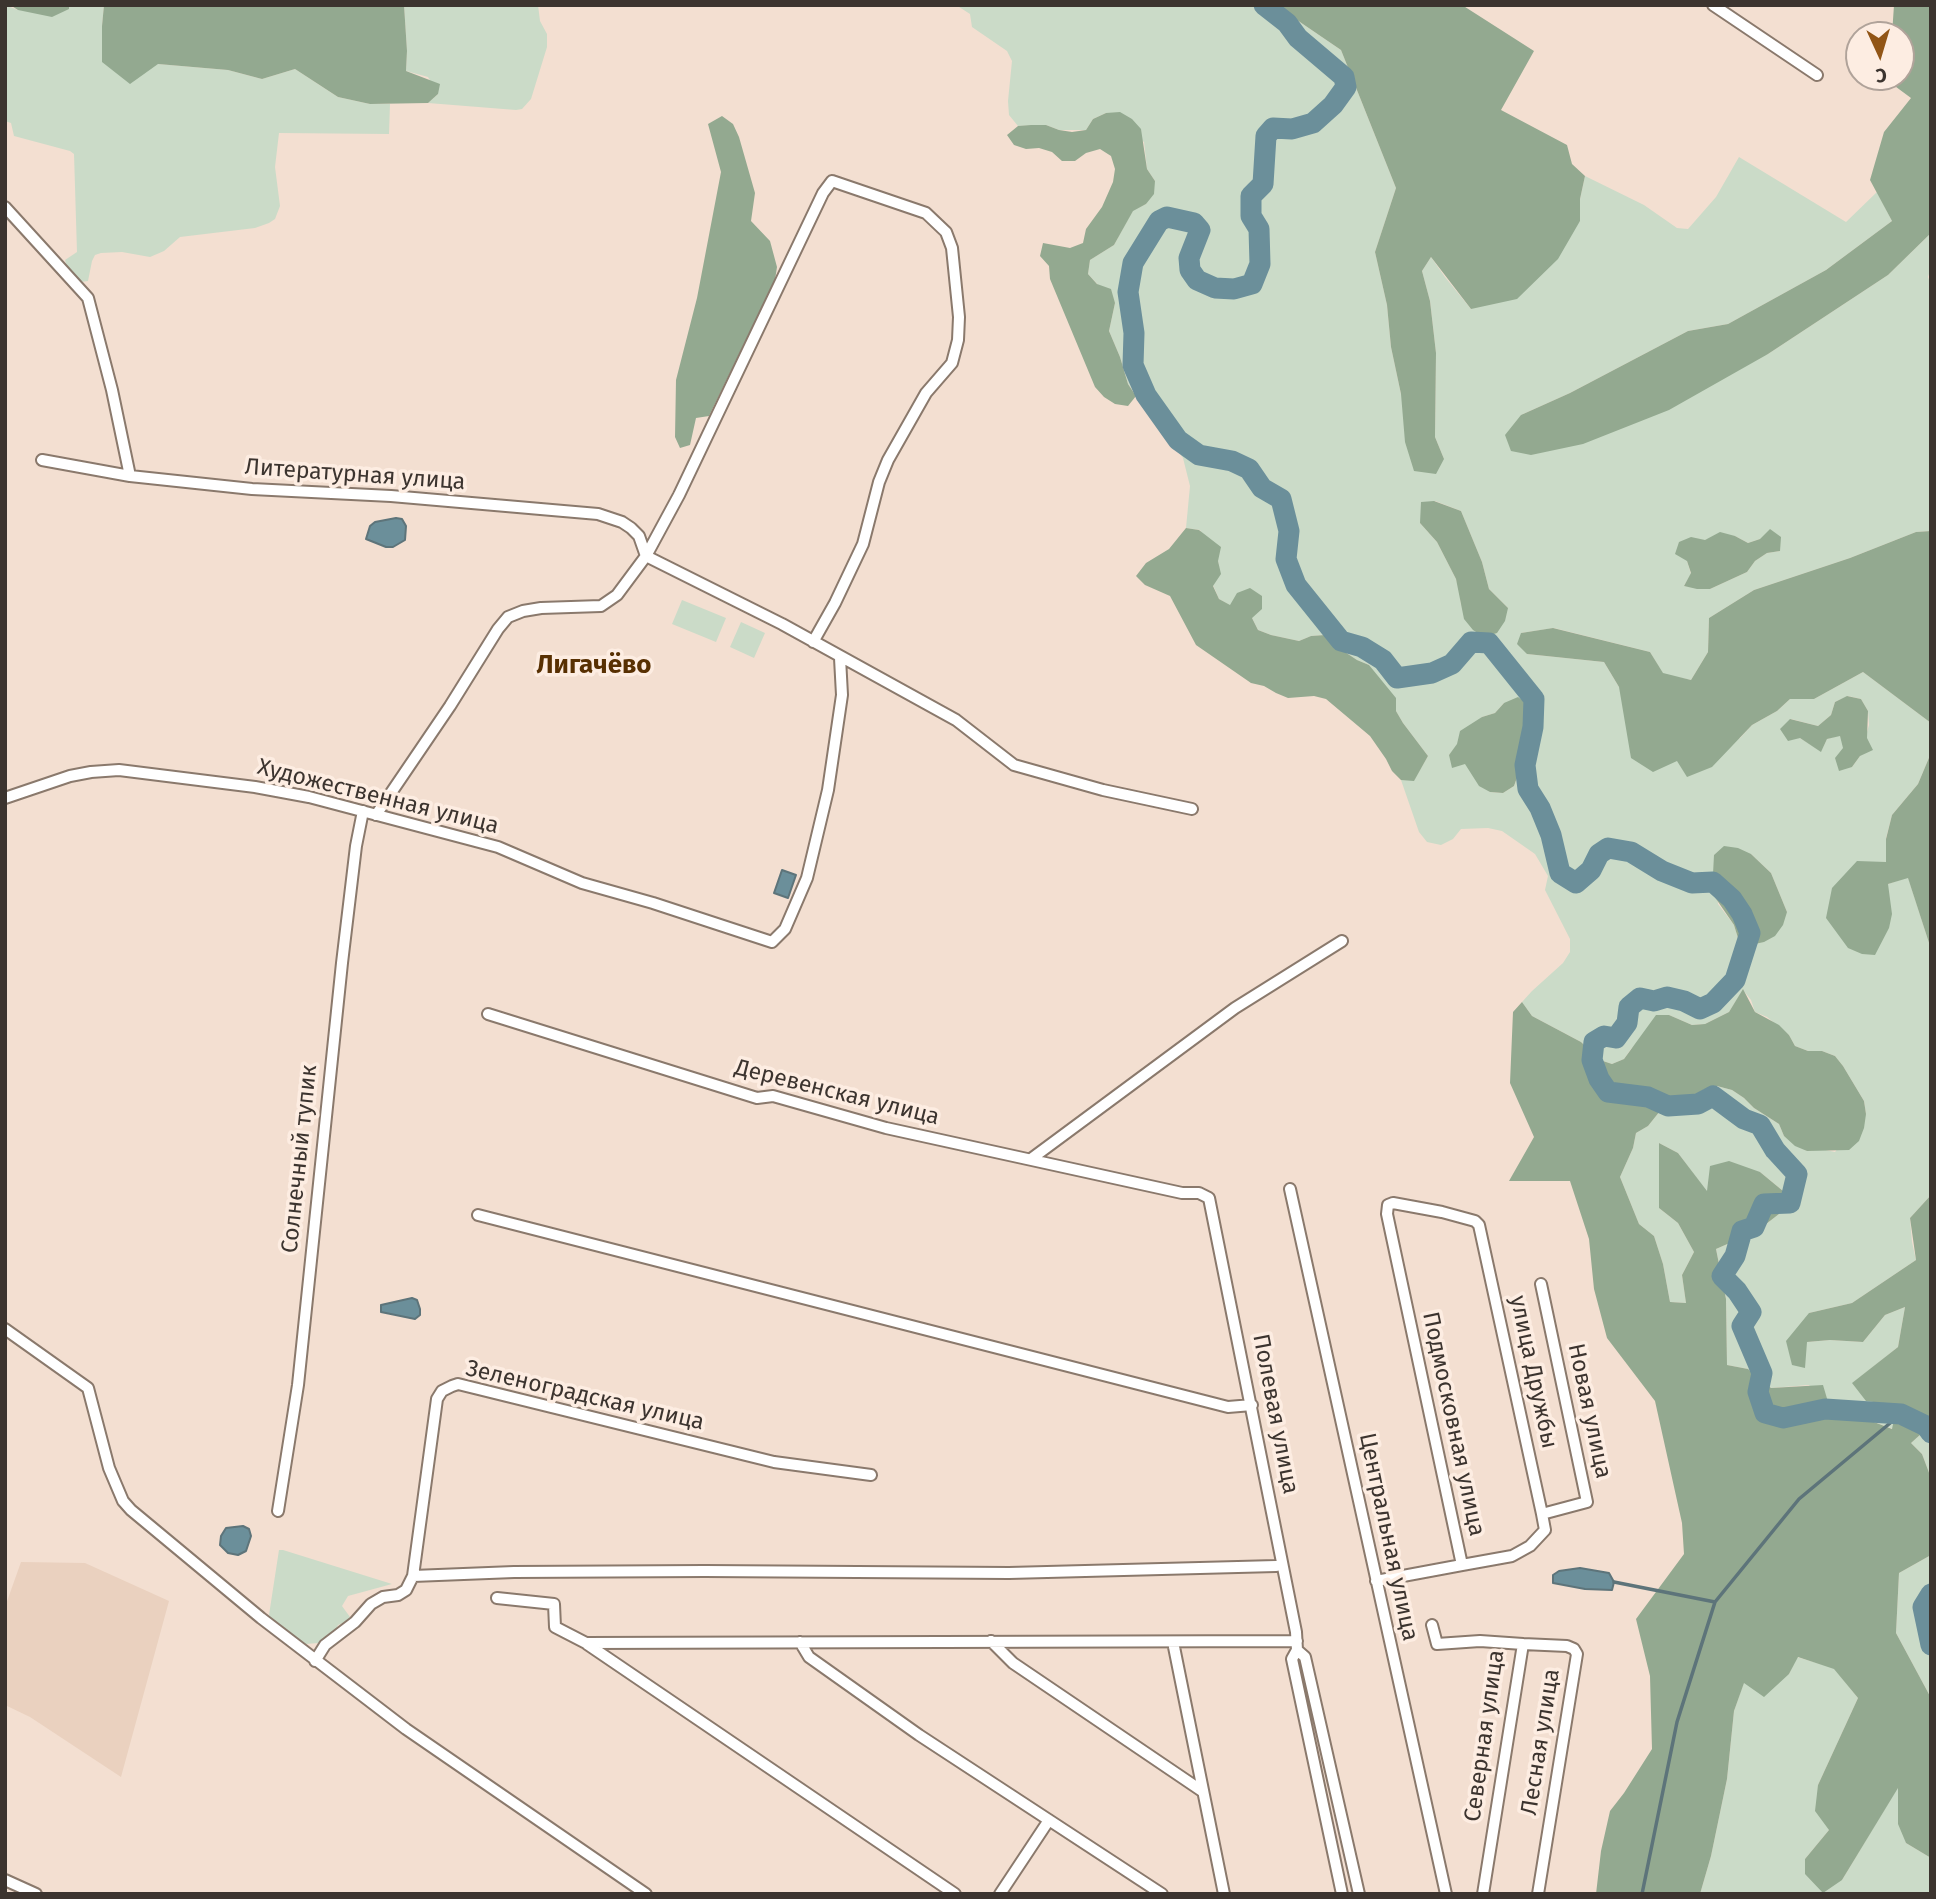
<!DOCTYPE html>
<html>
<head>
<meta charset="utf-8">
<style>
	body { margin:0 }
	#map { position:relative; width:1936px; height:1899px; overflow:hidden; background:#f3dfd1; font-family:"Fira Sans",sans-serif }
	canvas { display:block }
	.frame { position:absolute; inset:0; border:7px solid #3c342f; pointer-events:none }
	.north { position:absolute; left:1845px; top:21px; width:70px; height:70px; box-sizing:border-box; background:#fdede2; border:2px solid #b0a39a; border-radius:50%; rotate:176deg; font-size:19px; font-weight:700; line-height:28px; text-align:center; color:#3c342f }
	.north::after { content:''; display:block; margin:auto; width:24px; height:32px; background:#915516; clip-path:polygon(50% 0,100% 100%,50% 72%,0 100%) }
</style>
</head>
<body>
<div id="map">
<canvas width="1936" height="1899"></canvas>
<div class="frame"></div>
<div class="north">С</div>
</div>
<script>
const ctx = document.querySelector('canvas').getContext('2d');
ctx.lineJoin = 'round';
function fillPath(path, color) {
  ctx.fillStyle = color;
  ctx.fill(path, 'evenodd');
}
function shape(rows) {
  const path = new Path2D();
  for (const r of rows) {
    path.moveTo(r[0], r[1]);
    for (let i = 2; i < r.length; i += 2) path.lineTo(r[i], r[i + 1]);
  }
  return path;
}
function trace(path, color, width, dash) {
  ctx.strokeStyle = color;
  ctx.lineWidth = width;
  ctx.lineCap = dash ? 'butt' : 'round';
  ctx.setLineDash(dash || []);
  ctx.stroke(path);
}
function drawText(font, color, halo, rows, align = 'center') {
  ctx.font = font + ' "Fira Sans",sans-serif';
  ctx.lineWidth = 7;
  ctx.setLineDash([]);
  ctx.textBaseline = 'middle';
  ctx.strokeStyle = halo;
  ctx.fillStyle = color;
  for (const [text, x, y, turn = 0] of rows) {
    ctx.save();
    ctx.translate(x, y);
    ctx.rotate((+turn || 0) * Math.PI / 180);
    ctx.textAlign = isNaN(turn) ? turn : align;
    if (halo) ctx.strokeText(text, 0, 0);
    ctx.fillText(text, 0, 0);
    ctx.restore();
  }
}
fillPath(shape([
	[21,1562,85,1563,169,1601,121,1777,30,1717,5,1705,5,1607]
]), '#ead1bf');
fillPath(shape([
	[5,5,18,10,68,9,69,5,104,5,102,26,158,64,228,70,262,79,295,69,338,97,370,104,390,104,389,134,279,133,275,167,280,206,275,219,269,223,255,228,180,237,164,251,150,257,122,252,101,253,95,255,92,261,88,281,81,282,67,267,65,260,77,252,74,154,70,151,14,136,11,123,5,121],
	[404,5,538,5,540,21,547,34,547,47,531,99,522,109,516,110,428,103,438,94,428,77,406,71,407,51],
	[956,5,1275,5,1341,50,1396,188,1375,252,1387,305,1391,347,1401,394,1444,459,1435,437,1436,353,1430,301,1422,271,1431,257,1445,277,1471,309,1580,221,1580,199,1585,176,1644,205,1677,228,1688,229,1716,197,1739,157,1846,222,1877,192,1892,221,1826,270,1728,324,1688,331,1570,393,1521,415,1768,354,1888,275,1931,233,1931,268,1928,277,1931,285,1931,531,1916,532,1850,558,1754,590,1709,618,1708,652,1691,680,1663,674,1650,652,1554,628,1521,633,1527,654,1604,662,1619,687,1677,761,1740,738,1752,725,1777,711,1790,699,1814,699,1863,672,1931,723,1931,753,1918,784,1892,815,1886,838,1886,862,1857,862,1888,895,1888,884,1908,877,1931,949,1931,1195,1910,1218,1912,1242,1916,1260,1852,1303,1809,1313,1807,1342,1830,1340,1863,1342,1885,1315,1905,1307,1898,1347,1853,1383,1897,1405,1893,1429,1874,1422,1831,1412,1809,1385,1771,1388,1748,1369,1727,1365,1726,1299,1716,1249,1757,1231,1779,1214,1783,1191,1760,1172,1707,1192,1678,1153,1659,1143,1659,1208,1678,1223,1694,1252,1682,1275,1686,1303,1670,1302,1663,1264,1654,1236,1639,1224,1620,1177,1633,1148,1636,1133,1648,1126,1664,1106,1691,1098,1703,1090,1717,1086,1732,1090,1744,1098,1754,1108,1779,1124,1784,1136,1807,1151,1821,1149,1835,1152,1866,1114,1864,1101,1843,1066,1835,1056,1822,1051,1808,1051,1795,1046,1789,1035,1767,1017,1755,1012,1751,1000,1743,990,1729,1012,1705,1024,1692,1025,1669,1015,1631,1049,1624,1059,1612,1064,1600,1060,1581,1042,1532,1016,1522,1002,1532,991,1563,963,1570,952,1570,939,1545,890,1548,876,1535,854,1502,831,1488,828,1461,829,1453,839,1441,845,1427,842,1419,832,1401,780,1414,780,1428,756,1403,723,1369,665,1357,660,1345,652,1337,641,1325,635,1311,636,1299,641,1271,635,1258,630,1252,618,1219,599,1213,585,1220,574,1218,561,1200,530,1186,528,1190,486,1183,458,1128,384,1120,357,1109,331,1115,303,1088,274,1090,260,1114,245,1133,210,1146,204,1155,181,1147,169,1144,142,1106,113,1093,119,1086,130,1059,130,1046,125,1018,126,1009,115,1008,101,1012,61,1007,51,972,27,970,14],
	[1435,501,1461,511,1482,562,1489,589,1508,608,1461,605,1460,592,1456,579,1437,542,1420,523],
	[1735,536,1748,543,1760,539,1780,551,1767,553,1755,561,1747,572,1710,589,1684,586,1691,574,1687,561,1705,540],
	[1848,696,1861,699,1868,711,1869,725,1860,756,1852,767,1840,735,1827,739,1821,751,1800,738,1791,719,1818,726,1831,715,1835,702],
	[1504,703,1529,705,1522,747,1523,760,1514,786,1503,793,1490,792,1465,763,1449,755,1482,717,1495,713],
	[1751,854,1771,873,1787,912,1738,938,1734,925,1718,904,1714,855],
	[682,600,726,618,716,642,672,624],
	[741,622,765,633,754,658,730,647],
	[1931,1425,1931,1478,1922,1454,1911,1443],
	[279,1550,283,1550,392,1584,348,1596,342,1606,350,1617,348,1621,338,1625,335,1631,318,1643,306,1644,272,1621,269,1615],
	[1931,1555,1931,1698,1896,1633,1899,1573],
	[1797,1657,1834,1668,1858,1698,1818,1785,1829,1830,1805,1859,1842,1880,1898,1787,1906,1843,1931,1858,1931,1894,1700,1894,1711,1856,1727,1779,1734,1711,1744,1682,1789,1674]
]), '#cbdbc8');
fillPath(shape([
	[10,5,69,5,69,9,52,17,18,10],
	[104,5,404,5,407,51,406,71,440,84,438,94,428,103,370,104,338,97,295,69,262,79,228,70,158,64,130,84,102,62,102,26],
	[1275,5,1462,5,1534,51,1501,110,1567,145,1572,164,1585,176,1580,199,1580,221,1558,259,1517,299,1471,309,1431,257,1422,271,1430,301,1436,353,1435,437,1444,459,1436,474,1414,471,1405,442,1401,394,1391,347,1387,305,1375,252,1396,188,1341,50],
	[1894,5,1931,5,1931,233,1888,275,1768,354,1669,410,1583,444,1531,455,1511,451,1505,435,1521,415,1570,393,1688,331,1728,324,1826,270,1892,221,1870,180,1884,132,1911,98,1888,81,1889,77,1901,77,1901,35,1892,35],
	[1120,112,1132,119,1141,129,1147,169,1155,181,1154,194,1146,204,1133,211,1114,245,1090,260,1088,274,1097,284,1111,289,1115,303,1109,331,1120,357,1128,384,1136,396,1128,406,1115,404,1104,397,1095,387,1050,279,1049,266,1040,256,1043,243,1070,248,1083,243,1086,229,1102,207,1113,182,1115,169,1111,156,1100,149,1086,153,1075,161,1062,161,1052,152,1039,148,1026,149,1014,145,1007,135,1018,126,1031,125,1046,125,1059,130,1072,132,1086,130,1093,119,1106,113],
	[722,116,733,124,739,137,755,193,751,221,770,241,777,267,775,280,709,416,696,418,690,445,680,448,675,437,676,380,697,298,721,172,708,124],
	[1434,501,1461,511,1482,562,1489,589,1508,608,1505,621,1497,633,1484,637,1473,630,1464,619,1456,579,1437,542,1420,523,1421,502],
	[1186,528,1199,530,1221,547,1218,561,1221,574,1213,586,1219,599,1230,605,1237,593,1250,588,1262,596,1262,609,1252,618,1258,630,1271,635,1299,641,1311,636,1325,635,1337,641,1345,652,1357,660,1369,665,1396,698,1396,711,1403,723,1428,756,1414,781,1401,780,1392,771,1386,759,1370,736,1326,699,1314,696,1288,698,1276,693,1264,686,1251,683,1196,645,1170,596,1145,585,1136,576,1146,563,1169,549],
	[1770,529,1781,537,1780,551,1767,553,1755,561,1747,572,1710,589,1697,589,1684,586,1691,573,1687,561,1675,554,1679,542,1691,537,1705,540,1720,532,1735,536,1748,543,1760,539],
	[1931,531,1931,723,1863,672,1814,699,1790,699,1777,711,1752,725,1712,767,1687,777,1677,761,1653,772,1631,758,1619,687,1604,662,1527,654,1517,644,1521,633,1553,628,1650,652,1663,673,1691,680,1708,652,1709,618,1754,590,1850,558,1916,532],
	[1847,696,1861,699,1868,711,1867,738,1873,750,1860,756,1852,767,1839,771,1835,758,1843,748,1840,736,1827,739,1821,752,1800,738,1788,741,1780,729,1790,719,1818,726,1831,715,1835,702],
	[1518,697,1529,705,1522,747,1523,760,1514,786,1503,793,1490,792,1479,786,1465,764,1452,768,1449,755,1457,744,1460,731,1482,717,1495,713,1504,703],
	[1931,753,1931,949,1908,878,1888,884,1892,914,1889,928,1875,955,1862,954,1848,948,1826,918,1832,888,1857,861,1886,862,1886,839,1892,815,1918,784],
	[1724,846,1738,848,1751,854,1771,873,1787,912,1783,925,1775,936,1764,942,1750,945,1738,938,1734,925,1712,893,1714,855],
	[1743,989,1755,1012,1779,1025,1789,1035,1795,1046,1808,1051,1822,1051,1835,1056,1843,1066,1864,1101,1866,1114,1864,1128,1859,1141,1849,1150,1807,1151,1795,1146,1784,1136,1779,1124,1754,1108,1744,1098,1732,1090,1717,1086,1703,1090,1691,1098,1664,1106,1648,1126,1636,1133,1633,1148,1620,1177,1639,1224,1654,1236,1663,1264,1670,1302,1686,1303,1682,1275,1694,1252,1678,1223,1659,1208,1659,1143,1678,1153,1707,1191,1710,1166,1729,1161,1760,1172,1783,1191,1779,1214,1757,1231,1716,1249,1726,1299,1727,1365,1748,1369,1771,1388,1823,1385,1831,1412,1874,1422,1892,1429,1897,1405,1866,1401,1852,1383,1898,1347,1905,1307,1885,1315,1863,1342,1830,1340,1807,1342,1805,1368,1792,1365,1786,1341,1809,1313,1852,1303,1916,1260,1910,1218,1931,1195,1931,1425,1911,1443,1922,1454,1931,1478,1931,1555,1899,1573,1896,1633,1931,1698,1931,1858,1906,1843,1898,1824,1898,1788,1842,1880,1823,1893,1805,1874,1805,1859,1829,1830,1815,1811,1818,1785,1858,1698,1834,1669,1798,1657,1789,1674,1764,1697,1744,1683,1734,1711,1727,1779,1711,1856,1700,1894,1596,1894,1601,1851,1610,1811,1624,1793,1652,1749,1650,1676,1636,1619,1684,1554,1682,1523,1655,1401,1607,1338,1594,1289,1589,1239,1570,1181,1509,1181,1534,1137,1510,1083,1513,1012,1522,1002,1532,1016,1581,1042,1600,1060,1612,1064,1624,1059,1656,1015,1669,1015,1692,1025,1705,1024,1729,1012]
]), '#93a990');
const water = shape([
	[396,518,402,519,406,526,405,540,393,547,386,547,366,539,370,526,375,522,396,518],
	[782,870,796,875,788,898,774,893,782,870],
	[412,1298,417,1300,420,1309,420,1315,415,1319,381,1312,381,1305,412,1298],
	[243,1526,249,1529,251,1536,246,1551,238,1555,228,1553,220,1545,221,1536,226,1528,243,1526],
	[1580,1568,1609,1573,1614,1582,1612,1590,1585,1589,1553,1583,1553,1575,1559,1571,1580,1568]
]);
fillPath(water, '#6b8f9a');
trace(water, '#5d747a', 2);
trace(shape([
	[1614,1582,1715,1602],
	[1642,1894,1677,1722,1715,1602,1799,1499,1901,1414]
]), '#5d747a', 3.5);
trace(shape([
	[1264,5,1287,23,1298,38,1344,77,1346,87,1333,105,1313,123,1292,129,1273,128,1266,136,1263,184,1251,196,1251,216,1259,229,1260,264,1252,284,1234,289,1215,288,1197,280,1190,270,1189,258,1200,230,1194,223,1167,217,1159,221,1133,263,1128,292,1134,333,1133,365,1146,395,1178,440,1199,455,1232,461,1249,469,1262,488,1281,499,1289,531,1286,559,1296,585,1341,641,1362,647,1383,660,1397,678,1432,673,1452,664,1471,642,1489,643,1534,699,1533,727,1525,765,1528,789,1540,808,1551,835,1560,873,1576,883,1591,870,1599,854,1608,848,1631,852,1662,871,1692,883,1713,882,1732,899,1742,914,1750,933,1735,980,1713,1003,1700,1009,1684,1001,1667,997,1654,1001,1640,998,1629,1007,1627,1023,1616,1038,1604,1036,1594,1042,1592,1060,1599,1079,1608,1092,1648,1097,1668,1106,1698,1104,1713,1096,1744,1119,1760,1125,1775,1150,1797,1174,1790,1203,1764,1204,1754,1227,1742,1231,1735,1256,1722,1276,1737,1291,1751,1312,1742,1326,1762,1373,1758,1392,1765,1413,1783,1418,1825,1409,1901,1414,1926,1426,1931,1433],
	[1931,1594,1923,1607,1931,1645]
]), '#6b8f9a', 21);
const street = shape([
	[1713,5,1817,75],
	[5,207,88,298,112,390,130,476],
	[42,460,130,476,252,489,391,496,598,514,622,522,631,528,639,536,646,556,782,624,956,720,1014,765,1103,790,1192,809],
	[5,798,70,776,91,772,119,770,255,787,309,797,498,847,582,883,653,903,772,942,785,929,807,878,828,790,842,695,840,658],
	[376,815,450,706,498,629,508,617,523,611,541,608,601,606,617,595,646,556,679,495,823,193,832,181,926,213,946,232,952,248,959,317,958,340,952,363,926,393,888,460,879,482,863,544,835,603,813,642],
	[488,1014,757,1098,773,1096,886,1128,1182,1193,1199,1193,1209,1198,1296,1632,1297,1650,1292,1659,1342,1894],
	[1031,1159,1235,1008,1342,941],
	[1290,1189,1446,1894],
	[478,1215,1228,1407,1252,1405],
	[1541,1284,1587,1502,1542,1514],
	[5,1329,88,1388,109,1468,123,1501,131,1510,261,1618,406,1729,646,1894],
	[278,1511,298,1385,342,963,356,846,363,811],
	[413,1576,514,1572,705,1571,1009,1573,1276,1566],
	[1376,1581,1462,1565,1387,1214,1388,1205,1393,1203,1442,1212,1475,1221,1479,1225,1542,1514,1545,1530,1530,1546,1512,1556,1462,1565],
	[497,1598,554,1604,555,1627,586,1643,1297,1641],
	[1432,1625,1437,1644,1480,1641,1523,1644,1483,1894],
	[991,1641,1013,1663,1202,1791],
	[800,1642,809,1657,919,1735,1162,1894],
	[1173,1642,1224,1894],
	[587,1644,955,1894],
	[1523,1644,1567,1646,1574,1649,1577,1654,1538,1894],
	[1297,1650,1305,1657,1359,1894],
	[315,1661,325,1645,355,1622,371,1604,383,1597,398,1595,406,1590,413,1576,437,1399,442,1391,452,1386,458,1384,774,1462,871,1475],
	[5,1880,36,1894],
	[1000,1894,1049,1820]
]);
trace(street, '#8a796c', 14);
trace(street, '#fff', 10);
drawText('23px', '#3c342f', '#fdede2', [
	["Литературная улица",355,475,4],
	["Художественная улица",378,797,14],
	["Деревенская улица",837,1093,14],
	["Солнечный тупик",300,1159,-84],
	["улица Дружбы",1533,1372,78],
	["Зеленоградская улица",585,1396,13],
	["Новая улица",1589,1411,78],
	["Полевая улица",1275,1414,79],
	["Подмосковная улица",1453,1424,78],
	["Центральная улица",1388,1537,78],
	["Северная улица",1485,1736,-82],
	["Лесная улица",1541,1742,-81]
]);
drawText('bold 26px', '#583002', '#fdede2', [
	["Лигачёво",594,666]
]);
</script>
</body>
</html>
